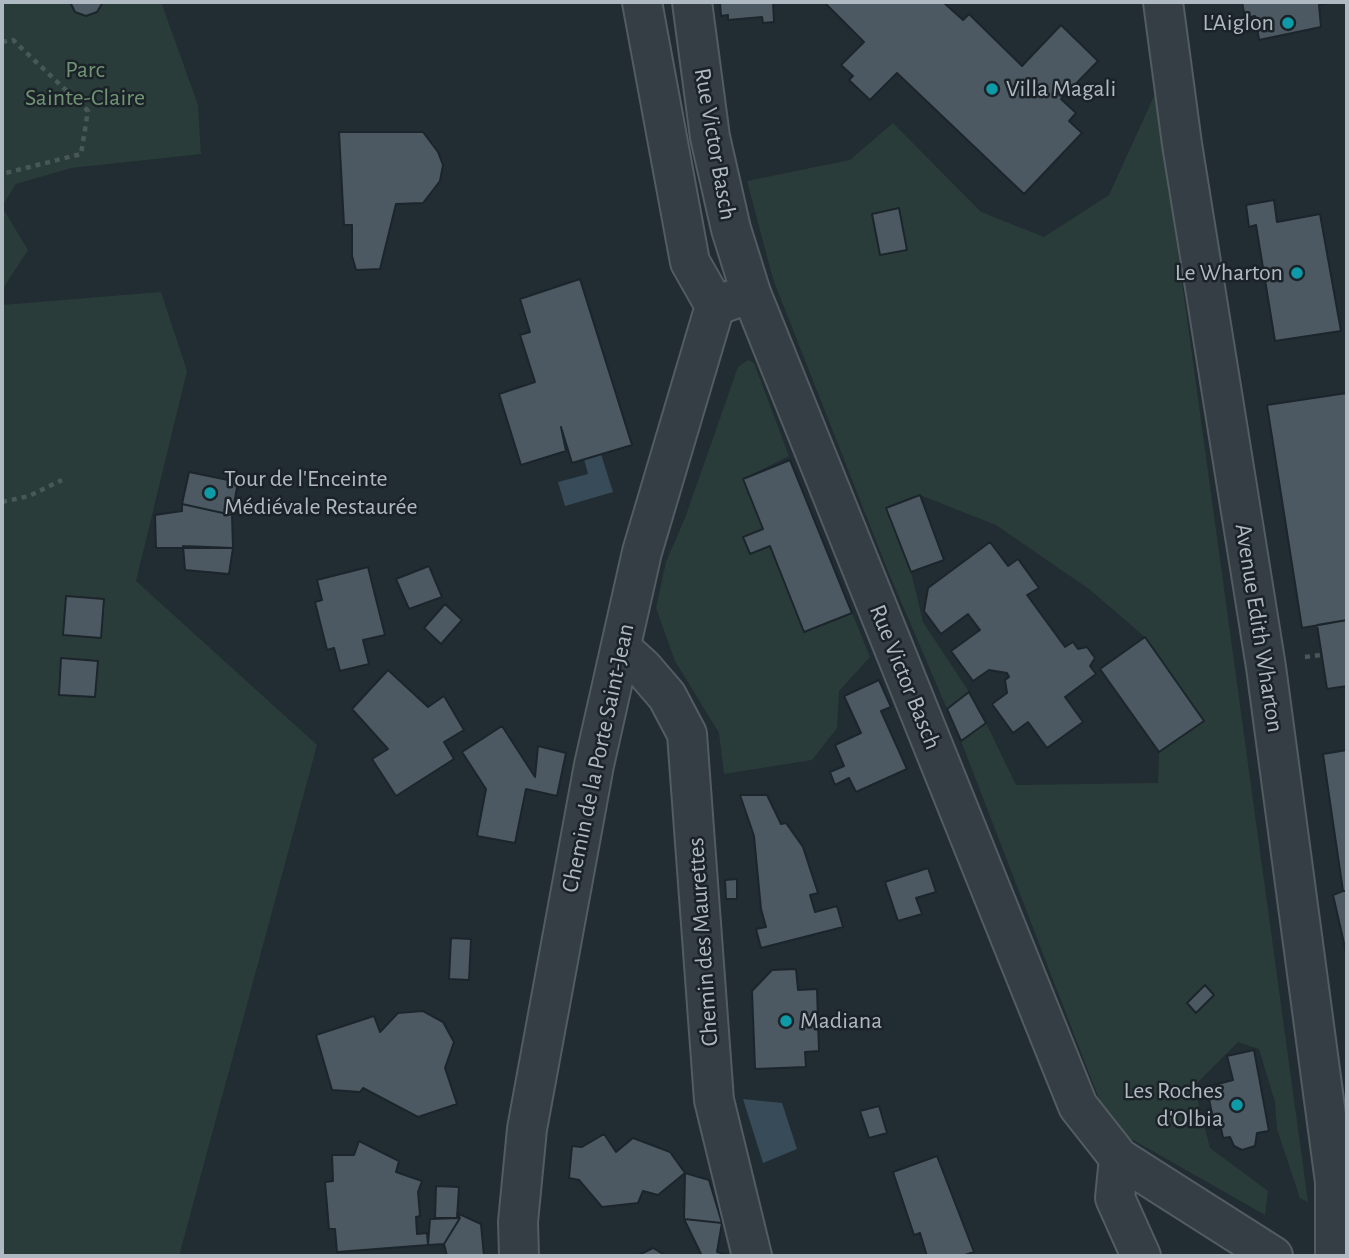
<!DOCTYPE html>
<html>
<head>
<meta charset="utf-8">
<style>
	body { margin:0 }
	#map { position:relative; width:1349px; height:1258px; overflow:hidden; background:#222c33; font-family:"Alegreya Sans",sans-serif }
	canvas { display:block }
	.frame { position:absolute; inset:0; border:4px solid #afb9c1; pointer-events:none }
</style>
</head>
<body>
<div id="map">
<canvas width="1349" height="1258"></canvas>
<div class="frame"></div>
</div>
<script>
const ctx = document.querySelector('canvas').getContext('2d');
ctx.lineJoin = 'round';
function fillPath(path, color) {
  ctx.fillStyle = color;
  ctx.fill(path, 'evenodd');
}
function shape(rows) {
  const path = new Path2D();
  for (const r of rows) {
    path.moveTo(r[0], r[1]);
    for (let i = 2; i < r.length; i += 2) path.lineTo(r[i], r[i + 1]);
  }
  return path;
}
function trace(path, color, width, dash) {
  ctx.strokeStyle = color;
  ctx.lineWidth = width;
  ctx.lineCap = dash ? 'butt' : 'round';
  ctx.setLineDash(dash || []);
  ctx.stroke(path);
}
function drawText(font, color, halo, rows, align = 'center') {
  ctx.font = font + ' "Alegreya Sans",sans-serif';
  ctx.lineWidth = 5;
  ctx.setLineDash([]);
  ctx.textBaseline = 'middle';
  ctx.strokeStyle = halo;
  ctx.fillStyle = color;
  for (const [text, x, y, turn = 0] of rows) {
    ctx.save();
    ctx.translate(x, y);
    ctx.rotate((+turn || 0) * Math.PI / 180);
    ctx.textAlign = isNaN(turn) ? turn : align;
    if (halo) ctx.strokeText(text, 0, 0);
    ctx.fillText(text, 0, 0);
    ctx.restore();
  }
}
fillPath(shape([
	[2,2,161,2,198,105,201,154,71,168,16,184,2,206],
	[1156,92,1308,1202,1300,1198,1277,1129,1275,1102,1259,1049,1238,1042,1194,1086,1210,1148,1268,1191,1265,1215,1128,1137,1101,1104,961,741,986,723,1016,785,1158,783,1159,752,1204,720,1145,637,1089,589,996,525,920,495,886,508,911,572,923,622,969,692,947,709,888,571,773,279,747,181,850,160,893,123,981,212,1044,237,1109,195],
	[2,207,28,250,2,290],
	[161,292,187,371,136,581,317,745,179,1256,2,1256,2,305],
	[748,360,754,363,789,456,743,479,763,529,743,538,750,554,770,546,804,631,852,613,870,657,839,691,837,728,812,760,724,774,719,733,675,661,656,608,666,562,685,518,738,367]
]), '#2a3c39');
fillPath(shape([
	[601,454,613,492,565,506,558,482,588,474,584,459],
	[743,1099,782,1103,797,1149,763,1163]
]), '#374b58');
const building = shape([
	[70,2,103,2,97,12,86,16,75,12,70,2],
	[720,2,773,2,774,22,763,23,762,17,728,20,728,15,721,16,720,2],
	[828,2,943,2,963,20,969,14,1022,66,1061,25,1098,61,1061,99,1076,113,1069,121,1082,133,1024,194,897,73,870,100,849,80,853,76,841,65,864,42,826,4,828,2],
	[1242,2,1335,2,1319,5,1321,27,1259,40,1255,16,1245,18,1242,2],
	[339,132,423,132,438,152,443,165,440,181,423,203,396,204,380,269,356,270,352,256,352,225,344,225,339,132],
	[1274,200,1277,222,1320,214,1341,331,1275,341,1256,225,1249,227,1246,205,1274,200],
	[899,208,907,250,880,255,872,214,899,208],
	[580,279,632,445,572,463,561,427,566,451,521,465,499,394,535,382,520,335,530,332,520,299,580,279],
	[1347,393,1347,620,1302,628,1267,405,1347,393],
	[790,460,852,613,804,632,770,546,750,554,743,537,763,529,743,479,790,460],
	[189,472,238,482,232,515,182,504,189,472],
	[920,495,944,560,911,572,886,508,920,495],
	[182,504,232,515,233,548,156,548,155,515,182,511,182,504],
	[990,542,1008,566,1018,559,1039,588,1027,595,1065,647,1073,642,1078,649,1087,647,1095,658,1090,666,1096,674,1065,697,1083,722,1047,748,1028,722,1013,733,992,704,1007,693,1005,680,1009,677,1007,673,989,670,973,681,951,651,980,630,968,614,941,634,924,611,928,588,990,542],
	[183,546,233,548,229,574,185,570,183,546],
	[429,566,442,597,409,609,396,579,429,566],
	[368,567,385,635,363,640,369,664,340,671,334,648,327,650,315,602,322,600,317,580,368,567],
	[66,596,104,599,101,638,63,635,66,596],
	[445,604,462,620,441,644,424,628,445,604],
	[1347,620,1347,686,1327,689,1317,625,1347,620],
	[1145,637,1204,721,1159,752,1100,669,1145,637],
	[61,658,98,661,95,697,59,695,61,658],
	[388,670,428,707,444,696,464,730,444,742,454,759,396,796,372,759,388,749,352,709,388,670],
	[879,680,891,707,881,711,907,769,856,792,849,778,835,785,830,772,844,766,835,745,861,733,844,696,879,680],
	[969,692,986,723,961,741,947,709,969,692],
	[502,726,535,777,538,746,566,753,557,796,526,789,515,843,477,836,486,789,462,752,502,726],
	[1347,750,1347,891,1343,891,1323,754,1347,750],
	[740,795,767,795,781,824,786,823,803,847,818,893,810,895,815,912,837,906,843,927,761,948,756,929,766,927,761,909,754,836,740,795],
	[928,868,936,892,916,898,922,914,898,921,885,882,928,868],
	[737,879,737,899,726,899,725,880,737,879],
	[1343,891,1347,891,1347,956,1333,895,1343,891],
	[451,938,471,939,469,980,449,979,451,938],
	[796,969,798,990,817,989,819,1051,805,1052,806,1067,755,1069,752,991,772,970,796,969],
	[1205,985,1214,995,1196,1013,1187,1003,1205,985],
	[423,1011,443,1022,454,1042,445,1068,457,1104,418,1117,363,1088,360,1092,332,1090,316,1035,374,1016,380,1032,398,1013,423,1011],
	[1254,1050,1269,1131,1257,1133,1255,1146,1242,1150,1234,1146,1230,1137,1223,1138,1221,1128,1215,1129,1209,1099,1213,1098,1210,1086,1233,1080,1227,1056,1254,1050],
	[879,1106,887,1133,869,1138,860,1111,879,1106],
	[604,1134,616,1152,633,1138,670,1152,685,1173,658,1195,643,1191,638,1203,602,1207,579,1180,569,1178,572,1146,582,1147,604,1134],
	[359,1141,399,1161,396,1172,422,1181,418,1192,420,1216,416,1217,417,1234,427,1233,428,1245,337,1252,335,1229,329,1229,325,1182,333,1181,332,1155,354,1155,359,1141],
	[937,1156,974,1252,962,1256,927,1256,920,1233,914,1235,893,1172,937,1156],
	[685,1173,709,1180,722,1223,684,1219,685,1173],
	[436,1186,459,1187,457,1218,435,1218,436,1186],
	[457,1213,481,1224,484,1256,447,1256,444,1244,460,1218,457,1213],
	[460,1218,444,1244,428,1245,430,1219,460,1218],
	[684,1219,722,1223,717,1252,732,1256,702,1256,684,1219],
	[653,1248,666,1256,637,1256,653,1248]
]);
fillPath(building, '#4d5962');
trace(building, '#1c252b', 2);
const minor = shape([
	[642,2,690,262,715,306],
	[692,2,710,137,731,229,751,293,1078,1106,1119,1158,1273,1256],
	[1163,2,1182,144,1266,667,1335,1182,1335,1256],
	[621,648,642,667,667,696,687,734,714,1100,752,1256],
	[1119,1158,1115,1198,1141,1256],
	[519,1256,518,1222,527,1129,594,765,642,552,715,306,751,293]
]);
trace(minor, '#525c62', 42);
trace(shape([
	[2,42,13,40,88,111,81,154,2,174],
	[2,502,29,496,62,480],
	[1305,657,1321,655]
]), '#485858', 4.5, [5, 5]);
trace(minor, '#353e44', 38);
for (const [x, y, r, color] of [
	[1288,23,7,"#0f9aa8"],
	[992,89,7,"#0f9aa8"],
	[1297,273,7,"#0f9aa8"],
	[210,493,7,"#0f9aa8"],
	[786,1021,7,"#0f9aa8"],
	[1237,1105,7,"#0f9aa8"]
]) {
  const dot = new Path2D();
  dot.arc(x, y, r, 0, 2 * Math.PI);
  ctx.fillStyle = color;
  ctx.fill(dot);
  trace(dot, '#1b2329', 2.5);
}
drawText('24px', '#afb9c1', '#1b2329', [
	["L'Aiglon",1274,23],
	["Villa Magali",1006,89,"left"],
	["Le Wharton",1283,273],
	["Tour de l'Enceinte",224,479,"left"],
	["Médiévale Restaurée",224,507,"left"],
	["Madiana",800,1021,"left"],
	["Les Roches",1223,1091],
	["d'Olbia",1223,1119]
], 'right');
drawText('24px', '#719474', '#1b2329', [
	["Parc",85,70],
	["Sainte-Claire",85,98]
]);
drawText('24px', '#afb9c1', '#1b2329', [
	["Rue Victor Basch",715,144,80],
	["Avenue Edith Wharton",1259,628,81],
	["Rue Victor Basch",905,677,68],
	["Chemin de la Porte Saint-Jean",598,758,-78],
	["Chemin des Maurettes",703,942,-94]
]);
</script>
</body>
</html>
